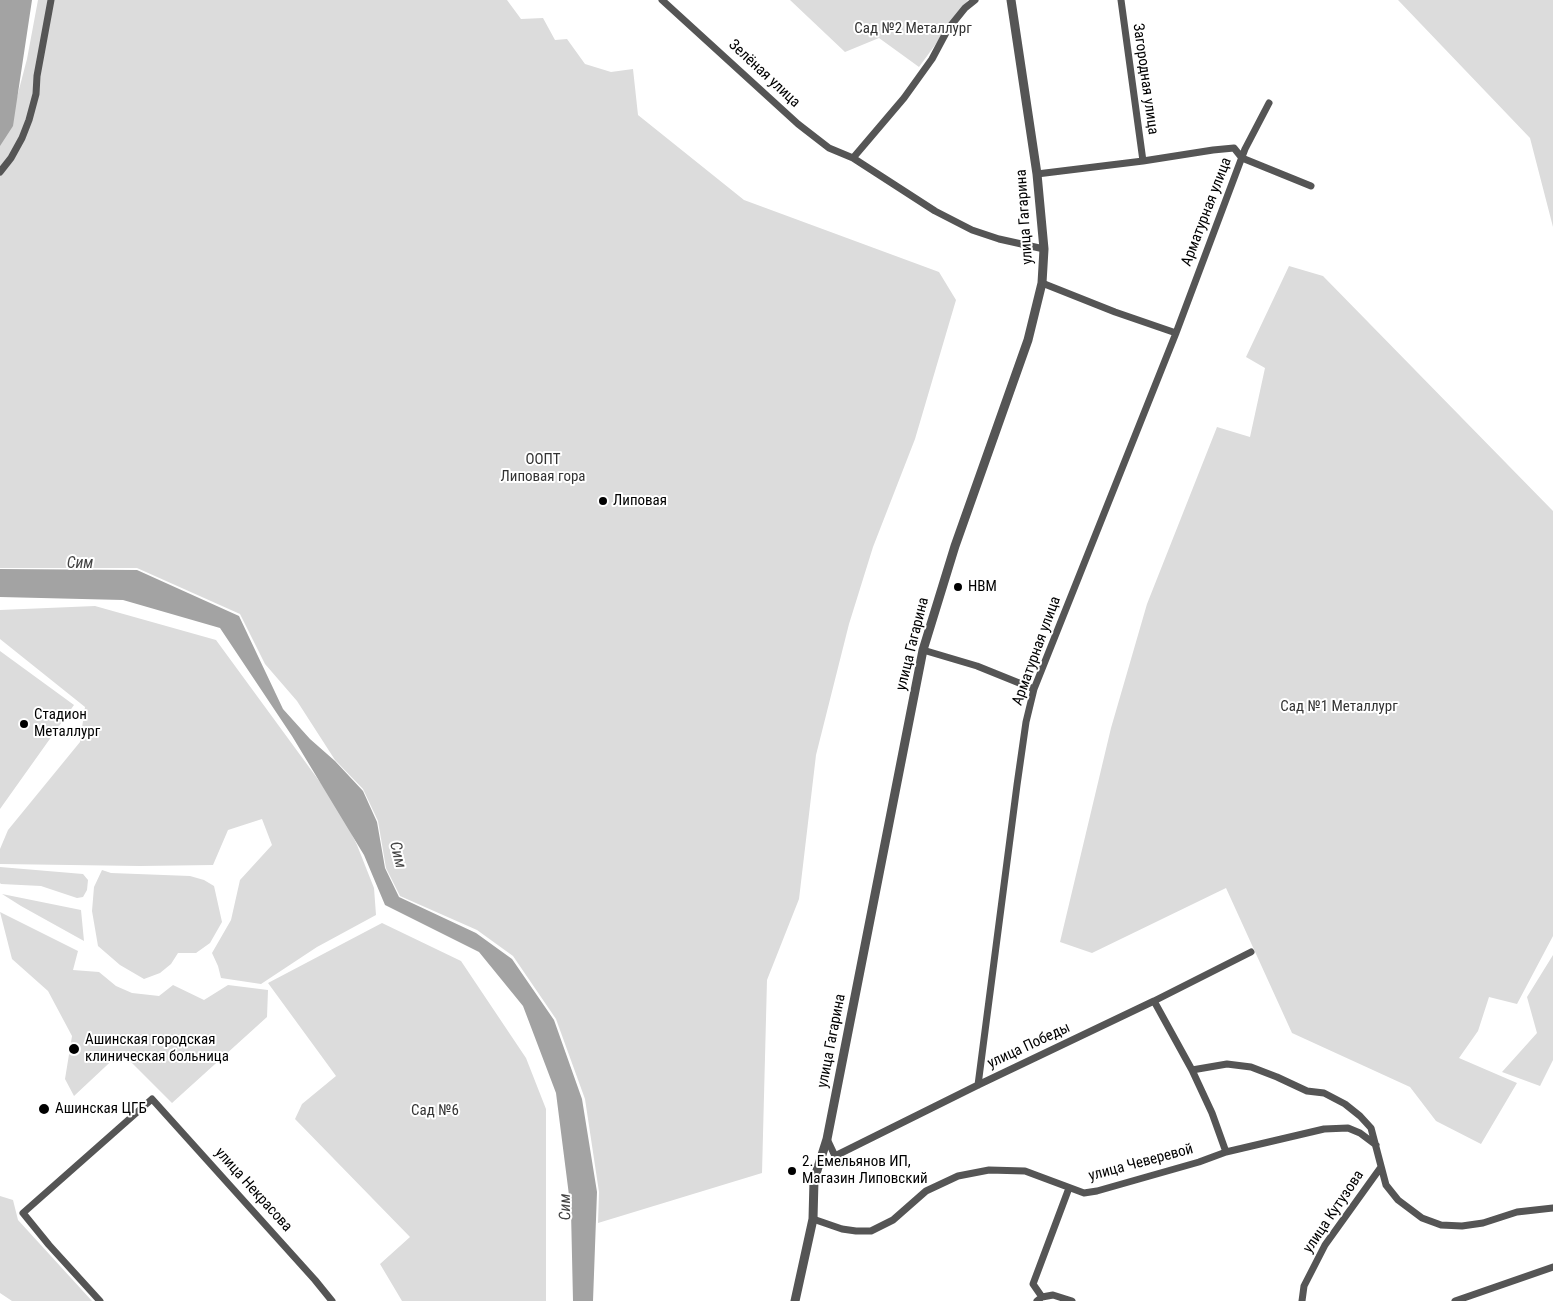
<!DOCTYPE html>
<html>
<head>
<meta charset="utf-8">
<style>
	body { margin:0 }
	canvas { display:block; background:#fff }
</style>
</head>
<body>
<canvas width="1553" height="1301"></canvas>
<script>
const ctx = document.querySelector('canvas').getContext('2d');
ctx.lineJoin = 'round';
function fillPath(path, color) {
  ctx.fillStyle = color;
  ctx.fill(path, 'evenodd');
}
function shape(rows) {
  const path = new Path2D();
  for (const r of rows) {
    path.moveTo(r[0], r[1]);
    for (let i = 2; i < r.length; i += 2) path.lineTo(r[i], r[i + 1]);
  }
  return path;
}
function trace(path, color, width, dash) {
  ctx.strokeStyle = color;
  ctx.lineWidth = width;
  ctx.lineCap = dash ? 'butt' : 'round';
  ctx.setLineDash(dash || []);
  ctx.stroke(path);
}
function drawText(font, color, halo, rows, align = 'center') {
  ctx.font = font + ' "Roboto Condensed",sans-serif';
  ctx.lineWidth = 4;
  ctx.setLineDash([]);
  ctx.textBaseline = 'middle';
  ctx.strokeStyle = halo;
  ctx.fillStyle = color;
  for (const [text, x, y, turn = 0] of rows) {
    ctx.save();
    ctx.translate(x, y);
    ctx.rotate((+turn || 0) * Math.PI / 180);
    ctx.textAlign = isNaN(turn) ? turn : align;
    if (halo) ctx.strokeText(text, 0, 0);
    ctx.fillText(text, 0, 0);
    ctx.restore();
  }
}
fillPath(shape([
	[38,0,507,0,521,19,543,18,555,40,567,39,585,64,611,72,633,69,638,115,744,200,939,272,956,300,915,439,873,547,849,624,816,755,799,899,767,980,762,1173,598,1223,599,1192,585,1099,556,1019,513,956,477,930,400,896,386,868,378,821,363,789,335,760,297,701,265,664,240,614,137,568,0,568,0,139,11,120,27,59],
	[790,0,968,0,919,67,879,38,845,52],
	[1398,0,1553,0,1553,227,1530,138],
	[1289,266,1323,276,1553,511,1553,936,1517,1004,1489,997,1478,1031,1459,1058,1517,1083,1481,1144,1436,1121,1410,1087,1292,1033,1226,888,1092,953,1060,942,1111,728,1147,604,1217,427,1250,437,1265,368,1246,357],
	[95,606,216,640,339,808,357,845,374,888,376,915,317,947,261,984,221,978,218,966,212,953,231,920,240,880,272,845,262,819,228,830,213,865,140,866,0,864,0,849,8,830,80,742,85,707,0,639,0,610],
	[0,651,74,705,0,809],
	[0,867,83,874,88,880,87,890,83,897,77,898,41,886,1,884,0,883],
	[102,870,111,873,190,876,204,880,214,886,222,922,210,943,196,953,178,953,171,964,160,973,144,979,120,965,98,946,92,911,94,887],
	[2,894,81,910,84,941,21,906],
	[0,912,78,951,73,970,99,972,116,986,132,993,159,996,173,985,204,1000,228,985,268,990,267,1017,172,1103,121,1052,74,1096,65,1079,72,1036,48,991,12,959],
	[382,923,461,961,526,1058,546,1109,546,1301,402,1301,380,1264,410,1237,295,1119,302,1104,336,1076,268,983],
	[1553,955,1553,1060,1540,1086,1502,1072,1537,1033,1527,997],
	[0,1196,13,1200,18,1220,92,1301,12,1301,0,1293]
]), '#dcdcdc');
fillPath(shape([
	[0,0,32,0,13,126,0,146],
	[0,569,137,570,239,616,283,709,310,739,335,761,363,791,377,822,385,868,399,897,476,933,512,959,554,1020,582,1099,597,1192,593,1301,573,1301,571,1211,556,1093,523,1006,479,952,385,905,364,855,292,736,220,628,123,600,0,597]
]), '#a3a3a3');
trace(shape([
	[662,0,798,124,829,148,853,158,935,211,972,230,999,239,1044,249],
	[1121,0,1143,161],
	[853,158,904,98,932,59,948,29,965,8,975,0],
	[0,172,11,158,22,138,29,120,36,94,37,76,51,0],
	[1037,174,1143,161,1213,150,1234,148,1242,158,1311,186],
	[1042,283,1115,312,1176,333],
	[923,650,977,666,1034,689],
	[1154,1001,1192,1070,1212,1113,1226,1152],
	[1192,1070,1227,1064,1251,1067,1277,1077,1307,1091,1324,1093,1345,1104,1360,1116,1371,1128,1386,1185,1398,1200,1422,1218,1441,1225,1462,1226,1483,1223,1517,1212,1553,1208],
	[978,1085,1017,785,1026,722,1034,689,1176,333,1245,149,1269,103],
	[827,1139,835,1156,978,1085,1154,1001,1251,952],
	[813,1219,842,1229,856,1231,871,1231,893,1220,926,1191,958,1176,989,1170,1025,1171,1084,1193,1097,1191,1199,1162,1226,1152,1324,1129,1348,1128,1360,1133,1376,1145],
	[1042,1297,1053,1295,1072,1301],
	[100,1301,49,1245,23,1213,152,1099,315,1280,332,1301],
	[1037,1301,1042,1297,1033,1284,1069,1188],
	[1302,1301,1304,1286,1325,1245,1381,1167],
	[1455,1301,1553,1267]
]), '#555', 7);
trace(shape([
	[795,1301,813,1219,814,1180,827,1139,923,650,955,546,1028,340,1042,283,1044,249,1037,174,1011,0]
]), '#555', 9);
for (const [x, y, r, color] of [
	[603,501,5,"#000"],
	[958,587,5,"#000"],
	[24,724,5,"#000"],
	[74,1049,6,"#000"],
	[44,1109,6,"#000"],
	[792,1171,5,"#000"]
]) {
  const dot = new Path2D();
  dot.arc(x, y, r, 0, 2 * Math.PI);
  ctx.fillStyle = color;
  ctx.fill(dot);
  trace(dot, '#fff', 2);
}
drawText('15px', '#333', '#fff', [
	["Сад №2 Металлург",913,29],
	["ООПТ",543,460],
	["Липовая гора",543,477],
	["Сад №1 Металлург",1339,707],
	["Сад №6",435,1111]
]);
drawText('15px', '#000', '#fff', [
	["Зелёная улица",764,74,43],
	["Загородная улица",1145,79,82],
	["Арматурная улица",1207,212,-69],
	["улица Гагарина",1025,217,-94],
	["улица Гагарина",913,644,-76],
	["Арматурная улица",1037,651,-70],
	["улица Гагарина",832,1041,-79],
	["улица Победы",1029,1046,-25],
	["улица Чеверевой",1141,1163,-15],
	["улица Некрасова",253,1190,48],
	["улица Кутузова",1334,1212,-56]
]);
drawText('15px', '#000', '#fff', [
	["Липовая",613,501],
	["НВМ",968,587],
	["Стадион",34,715],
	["Металлург",34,732],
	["Ашинская городская",85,1040],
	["клиническая больница",85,1057],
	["Ашинская ЦГБ",55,1109],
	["2. Емельянов ИП,",802,1162],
	["Магазин Липовский",802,1179]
], 'left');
drawText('italic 16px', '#444', '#fff', [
	["Сим",80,564],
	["Сим",397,855,76],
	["Сим",566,1207,-91]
]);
</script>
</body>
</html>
